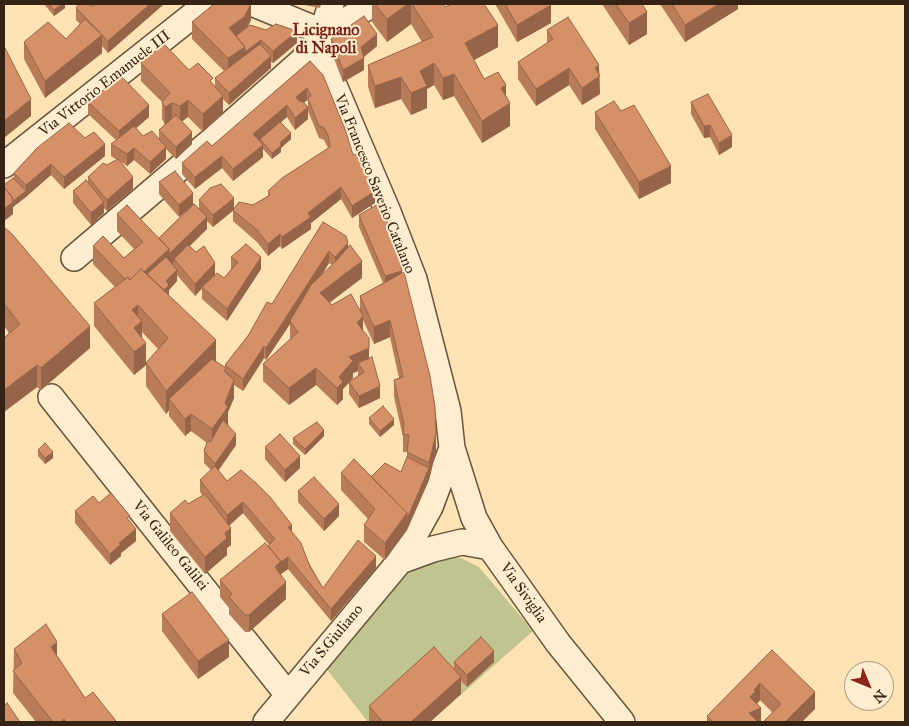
<!DOCTYPE html>
<html>
<head>
<meta charset="utf-8">
<style>
	body { margin:0 }
	#map { position:relative; width:909px; height:726px; overflow:hidden; background:#ffe3b5; font-family:"IM FELL Great Primer",serif }
	canvas { display:block }
	.frame { position:absolute; inset:0; border:5px solid #352315; pointer-events:none }
	.north { position:absolute; left:844px; top:661px; width:50px; height:50px; box-sizing:border-box; background:#ffedcf; border:1px solid #ae9c85; border-radius:50%; rotate:135deg; font-size:14px; font-weight:700; line-height:20px; text-align:center; color:#352315 }
	.north::after { content:''; display:block; margin:auto; width:18px; height:22px; background:#8f2418; clip-path:polygon(50% 0,100% 100%,50% 72%,0 100%) }
</style>
</head>
<body>
<div id="map">
<canvas width="909" height="726"></canvas>
<div class="frame"></div>
<div class="north">N</div>
</div>
<script>
const ctx = document.querySelector('canvas').getContext('2d');
ctx.lineJoin = 'round';
function fillPath(path, color) {
  ctx.fillStyle = color;
  ctx.fill(path, 'evenodd');
}
function shape(rows) {
  const path = new Path2D();
  for (const r of rows) {
    path.moveTo(r[0], r[1]);
    for (let i = 2; i < r.length; i += 2) path.lineTo(r[i], r[i + 1]);
  }
  return path;
}
function trace(path, color, width, dash) {
  ctx.strokeStyle = color;
  ctx.lineWidth = width;
  ctx.lineCap = dash ? 'butt' : 'round';
  ctx.setLineDash(dash || []);
  ctx.stroke(path);
}
function drawText(font, color, halo, rows, align = 'center') {
  ctx.font = font + ' "IM FELL Great Primer",serif';
  ctx.lineWidth = 4;
  ctx.setLineDash([]);
  ctx.textBaseline = 'middle';
  ctx.strokeStyle = halo;
  ctx.fillStyle = color;
  for (const [text, x, y, turn = 0] of rows) {
    ctx.save();
    ctx.translate(x, y);
    ctx.rotate((+turn || 0) * Math.PI / 180);
    ctx.textAlign = isNaN(turn) ? turn : align;
    if (halo) ctx.strokeText(text, 0, 0);
    ctx.fillText(text, 0, 0);
    ctx.restore();
  }
}
fillPath(shape([
	[450,556,461,558,479,567,533,631,430,722,368,722,325,667,407,571]
]), '#c0c48e');
const street = shape([
	[254,4,315,29,321,37],
	[331,4,321,37,324,62,388,212,414,279,448,411,452,448,474,518,490,547,558,643,622,722],
	[4,165,207,4],
	[74,258,216,137,303,60,321,37,372,4],
	[51,397,288,695],
	[400,561,433,549,462,542,490,547],
	[266,722,400,561,430,507,452,448]
]);
trace(street, '#68533d', 28);
trace(street, '#ffedcf', 25);
fillPath(shape([
	[44,4,65,4,65,8,54,16],
	[164,4,108,53,102,46,102,53,45,98,24,59,24,42,66,39,80,24,76,20,76,8,92,6],
	[251,4,251,20,247,27,297,43,273,63,271,62,271,68,229,105,223,99,223,113,203,132,188,117,182,121,192,144,176,159,166,149,166,159,150,174,134,160,127,166,118,160,133,189,107,211,104,208,104,213,91,225,73,203,73,191,88,182,88,177,107,165,117,160,111,156,111,144,116,140,88,114,88,102,149,117,136,128,143,136,159,139,159,130,165,125,162,119,162,102,141,81,141,63,189,70,213,84,215,87,215,78,224,71,192,39,192,22],
	[299,4,321,4,320,8],
	[372,4,443,4,445,7,498,47,474,60,484,79,506,97,510,126,482,143,454,96,443,100,434,85,427,89,427,108,411,115,401,99,375,108,368,87,368,65,422,42,411,24,387,42,372,22],
	[495,4,550,4,551,23,517,42],
	[602,4,642,4,647,34,629,45],
	[660,4,738,4,738,9,685,42],
	[547,30,599,75,600,94,582,105,569,85,536,106,518,79,518,62,547,43],
	[331,39,377,46,364,57,364,70,343,82,331,51],
	[310,61,375,203,352,218,341,199,311,223,311,229,282,249,280,246,268,256,257,242,233,221,233,210,213,227,207,221,207,229,190,246,215,274,224,278,231,269,231,257,261,269,227,321,202,299,202,288,195,296,177,275,177,281,169,290,169,296,216,362,225,368,225,365,272,304,323,222,348,247,362,278,330,302,332,305,360,311,360,296,383,283,359,227,359,215,402,273,436,451,429,480,407,530,385,560,364,542,364,525,368,519,341,490,341,473,371,477,401,472,407,457,407,452,403,452,403,437,394,397,394,380,399,378,390,337,374,344,363,320,363,331,369,358,380,398,359,408,349,394,349,383,343,389,343,399,337,405,316,385,289,405,263,381,263,364,290,339,290,324,266,360,264,358,243,391,234,385,234,398,228,412,228,425,236,445,218,471,227,481,292,532,323,588,376,568,331,621,288,569,281,574,286,599,249,632,245,632,229,614,229,608,220,597,220,580,269,545,243,513,229,526,231,545,227,548,227,555,205,574,170,531,170,513,203,496,200,492,200,480,211,470,204,463,204,451,207,443,191,431,185,436,169,416,169,410,166,414,146,386,146,365,134,375,94,326,94,303,115,287,93,264,93,246,124,258,134,249,117,231,117,214,159,238,189,208,179,217,159,194,159,182,199,208,199,200,234,209,253,205,268,196,268,191,328,148,324,140,319,138,308,111,308,101,307,100,304,103,308,119,295,130,287,117,281,122,291,139,281,148,281,152,272,159,263,149,263,157,233,181,222,168,195,189,182,174,182,163,212,146],
	[329,263,332,265,322,275],
	[142,332,158,349,146,363,142,338],
	[358,371,358,376,350,381,353,378,353,373],
	[691,102,732,147,719,155,710,137,704,138,691,114],
	[595,112,671,183,639,199,595,129],
	[37,148,105,156,64,189,51,175,13,207,13,214,4,221,4,185,14,179,14,173],
	[4,227,90,348,41,390,37,387,4,412,4,338,9,333,4,326],
	[369,418,394,425,380,437,369,424],
	[324,436,305,455,293,444,293,438],
	[265,447,300,468,285,482,265,459],
	[38,450,53,458,45,464,38,456],
	[298,491,339,516,324,531,298,502],
	[99,503,130,521,136,541,121,553,121,556,110,565,75,523,75,511],
	[162,614,229,657,198,679,162,631],
	[14,649,57,656,85,698,116,722,36,722,13,693],
	[772,650,815,709,772,712,760,700,757,704,761,722,707,722,707,716],
	[454,662,494,662,467,687,461,681,461,694,430,722,369,722,369,706,454,670]
]), '#b87c59');
fillPath(shape([
	[62,4,65,4,65,8,54,16,54,10],
	[150,4,164,4,108,53,108,41],
	[251,4,251,20,244,35,233,42,229,28],
	[408,4,411,4,411,24,387,42,387,19],
	[719,4,738,4,738,9,685,42,685,25],
	[551,5,551,23,517,42,517,25],
	[647,12,647,34,629,45,629,23],
	[498,25,498,47,465,65,465,43],
	[297,31,297,43,273,63,273,51],
	[377,34,377,46,361,59,361,47],
	[102,35,102,53,45,98,45,81],
	[261,40,261,51,228,76,228,58,245,47],
	[271,56,271,68,229,105,229,93],
	[364,58,364,70,343,82,343,70],
	[434,63,434,85,427,89,427,108,411,115,411,93,420,71],
	[599,65,600,94,582,105,582,88,595,68],
	[569,68,569,85,536,106,536,89],
	[454,74,454,96,443,100,443,78],
	[401,77,401,99,375,108,375,86],
	[506,85,506,106,510,103,510,126,482,143,482,121,501,88],
	[307,88,307,100,296,109,296,97],
	[223,96,223,113,203,132,203,114],
	[31,99,31,116,4,138,4,121],
	[188,100,188,117,180,123,180,106],
	[172,103,172,120,165,125,165,107],
	[149,105,149,117,119,143,119,131],
	[287,105,287,117,260,140,260,139,260,141,253,146,253,134],
	[308,107,308,119,295,130,295,118],
	[710,125,710,137,704,138,704,126],
	[192,132,192,144,176,159,176,147],
	[291,133,291,139,281,148,281,152,272,159,272,153,280,143],
	[732,135,732,147,719,155,719,143],
	[105,144,105,156,64,189,64,177],
	[263,145,263,157,233,181,233,169],
	[166,147,166,159,150,174,150,162],
	[134,148,134,160,127,166,127,154],
	[222,156,222,168,195,189,195,177],
	[51,164,51,175,26,197,26,185],
	[671,166,671,183,639,199,639,182],
	[133,177,133,189,107,211,107,200],
	[341,187,341,199,311,223,311,229,282,249,282,237,308,213],
	[26,191,26,197,13,207,13,214,4,221,4,209],
	[375,191,375,203,352,218,352,206],
	[193,193,193,205,179,217,179,205],
	[234,198,234,210,213,227,213,215],
	[104,202,104,213,91,225,91,213],
	[207,217,207,229,175,260,174,259,174,262,169,266,130,284,169,249],
	[280,234,280,246,268,256,268,244],
	[348,243,348,255,335,269,335,257],
	[329,251,329,263,291,323,290,321,290,324,266,360,266,348],
	[261,257,261,269,227,321,227,309],
	[362,261,362,278,320,310,320,293],
	[215,263,215,275,195,296,195,284],
	[177,270,177,281,169,290,169,297,159,307,166,281],
	[402,271,402,283,385,288,385,276],
	[138,305,138,325,142,321,142,343,134,350,132,310],
	[363,316,363,334,357,323],
	[390,320,390,337,374,344,374,327],
	[90,326,90,348,41,390,41,368],
	[216,340,216,362,169,399,169,410,166,414,166,391],
	[146,343,146,364,146,363,146,365,134,375,134,352],
	[264,346,264,358,243,391,243,379],
	[369,348,369,365,358,363,358,371,353,373,353,378,343,389,343,399,337,405,337,388,339,377,349,357],
	[37,365,37,387,4,412,4,390],
	[316,368,316,385,289,405,289,388],
	[234,380,234,398,228,412,228,424,212,446,212,429,225,403],
	[380,386,380,398,359,408,359,396],
	[191,414,191,431,185,436,185,419],
	[394,419,394,425,380,437,380,431],
	[324,430,324,436,305,455,305,449],
	[436,433,436,451,429,480,407,530,385,560,385,543,429,468,429,463],
	[236,434,236,445,215,475,215,464],
	[53,452,53,458,45,464,45,458],
	[300,456,300,468,285,482,285,470],
	[243,502,243,513,227,527,227,515],
	[339,504,339,516,324,531,324,519],
	[292,525,292,536,288,527],
	[231,528,231,545,227,548,227,555,205,574,205,557,225,533],
	[136,529,136,541,121,553,121,556,110,565,110,554,119,543],
	[376,556,376,568,331,621,331,609],
	[288,557,288,569,281,574,281,578,275,567,281,561],
	[286,582,286,599,249,632,249,615],
	[229,640,229,657,198,679,198,661],
	[57,642,57,664,51,647],
	[494,651,494,662,467,687,467,675],
	[461,677,461,694,430,722,411,722],
	[760,683,760,700,756,705,761,708,761,722,749,722,750,697,754,690],
	[815,692,815,709,802,722,785,722]
]), '#966549');
const building = shape([
	[49,4,62,4,54,10,49,4],
	[79,4,87,4,92,6,97,4,150,4,108,41,76,8,79,4],
	[214,4,251,4,244,17,229,28,245,47,228,58,192,22,214,4],
	[375,4,408,4,387,19,375,4],
	[412,4,443,4,445,7,452,4,484,4,498,25,465,43,484,79,498,72,506,85,501,88,510,103,482,121,454,74,443,78,434,63,420,71,427,86,411,93,401,77,375,86,368,65,433,37,412,4],
	[505,4,550,4,551,5,517,25,505,4],
	[616,4,642,4,647,12,629,23,616,4],
	[672,4,719,4,685,25,672,4],
	[364,16,377,34,361,47,364,58,343,70,331,39,364,16],
	[568,17,599,65,595,68,600,76,582,88,569,68,536,89,518,62,553,39,547,30,568,17],
	[85,19,102,35,45,81,24,42,48,22,66,39,85,19],
	[276,24,297,31,273,51,261,40,245,52,245,47,236,36,250,25,266,30,276,24],
	[164,44,189,70,198,63,213,78,210,81,223,96,203,114,188,100,180,106,172,103,165,107,162,102,170,93,141,63,164,44],
	[260,44,271,56,229,93,215,78,260,44],
	[4,46,31,99,4,121,4,46],
	[310,61,323,75,345,129,353,155,357,154,375,191,352,206,341,187,308,213,311,217,282,237,280,234,268,244,257,230,233,210,239,202,253,205,270,195,268,191,282,178,330,147,328,135,324,128,319,126,308,99,311,95,307,88,296,97,299,101,303,102,308,107,295,118,287,105,253,134,263,145,233,169,222,156,195,177,182,163,207,141,212,146,310,61],
	[121,76,149,105,119,131,88,102,121,76],
	[708,94,732,135,719,143,710,125,704,126,691,102,708,94],
	[614,101,621,111,634,105,671,166,639,182,595,112,614,101],
	[176,115,192,132,176,147,159,130,176,115],
	[280,122,291,133,280,143,281,146,272,153,260,139,280,122],
	[69,123,85,138,94,132,105,144,64,177,51,164,26,185,14,173,37,148,69,123],
	[134,126,143,136,152,131,166,147,150,162,134,148,127,154,111,144,134,126],
	[118,159,133,177,107,200,88,177,103,163,107,165,118,159],
	[175,171,193,193,179,205,159,182,175,171],
	[13,178,26,191,13,201,12,197,4,187,4,185,13,178],
	[86,180,104,202,91,213,73,191,86,180],
	[221,184,234,198,213,215,199,200,210,188,221,184],
	[4,187,12,197,13,202,4,209,4,187],
	[380,203,393,237,402,271,385,276,359,215,380,203],
	[194,204,207,217,169,254,169,249,159,238,194,204],
	[127,205,169,249,144,272,141,269,130,280,128,277,125,279,93,246,103,236,124,258,143,242,117,214,127,205],
	[323,222,346,236,348,243,335,257,329,251,266,348,264,346,243,379,225,365,248,336,267,302,272,304,323,222],
	[4,227,12,234,90,326,41,368,37,365,4,390,4,338,20,324,4,304,4,227],
	[246,244,261,257,227,309,202,287,217,273,224,278,238,262,231,257,246,244],
	[188,245,196,252,204,246,215,263,195,284,174,259,188,245],
	[350,245,362,261,320,293,332,305,351,294,363,316,357,323,369,338,369,348,349,357,353,361,339,377,343,382,337,388,316,368,289,388,263,364,298,332,290,321,311,285,337,260,350,245],
	[166,257,177,270,166,281,169,285,164,290,147,274,166,257],
	[141,269,216,340,166,391,146,363,168,338,138,305,132,310,142,321,134,328,146,343,134,352,94,303,128,277,130,280,141,269],
	[404,272,430,376,435,407,436,433,429,463,407,452,409,435,403,434,404,424,394,380,403,377,390,320,374,327,360,296,404,272],
	[372,357,380,386,359,396,349,382,364,372,358,363,372,357],
	[212,359,226,368,224,371,234,380,225,403,228,407,212,429,191,414,185,419,169,399,212,359],
	[383,406,394,419,380,431,369,418,383,406],
	[223,420,236,434,215,464,204,451,207,442,211,441,223,420],
	[317,422,324,430,305,449,293,438,317,422],
	[280,434,300,456,285,470,265,447,280,434],
	[45,443,53,452,45,458,38,450,45,443],
	[407,457,429,468,407,519,407,513,371,477,385,463,401,472,407,457],
	[354,459,407,513,385,543,364,525,375,509,341,473,354,459],
	[215,466,227,481,241,470,256,483,270,497,292,525,288,527,301,543,310,567,323,588,358,540,376,556,331,609,288,557,281,562,268,546,275,539,243,502,227,515,200,480,215,466],
	[314,477,339,504,324,519,298,491,314,477],
	[111,493,130,516,127,518,136,529,119,543,121,544,110,554,75,511,93,496,99,503,111,493],
	[205,494,231,528,225,533,227,538,205,557,170,513,185,500,188,504,205,494],
	[265,543,281,561,275,567,286,582,249,615,245,615,229,597,232,594,220,580,265,543],
	[192,592,229,640,198,661,162,614,192,592],
	[46,624,57,642,51,647,85,698,93,692,116,721,113,722,66,722,64,719,61,722,53,722,13,671,22,663,14,649,46,624],
	[481,637,494,651,467,675,454,662,481,637],
	[434,647,461,677,411,722,383,722,369,706,434,647],
	[772,650,815,692,785,722,763,722,781,704,760,683,754,690,756,691,750,697,761,708,749,713,758,722,713,722,707,716,772,650],
	[7,703,20,722,4,722,4,706,7,703]
]);
fillPath(building, '#d69068');
trace(building, '#966549', 1);
drawText('15px', '#352315', '#ffedcf', [
	["Via Vittorio Emanuele III",105,84,-38],
	["Via Francesco Saverio Catalano",374,184,68],
	["Via Galileo Galilei",170,546,51],
	["Via Siviglia",523,593,55],
	["Via S.Giuliano",332,641,-50]
]);
drawText('bold 16px', '#7a1f14', '#ffedcf', [
	["Licignano",326,31],
	["di Napoli",326,49]
]);
</script>
</body>
</html>
